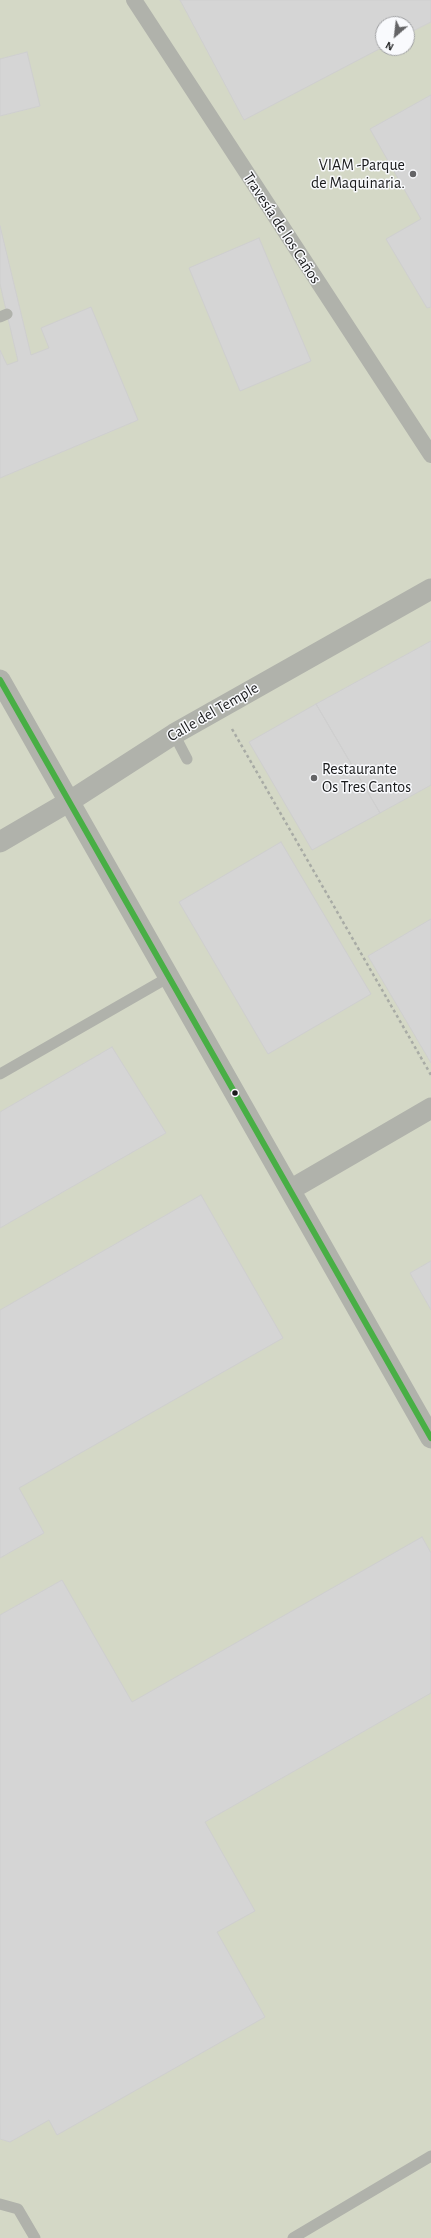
<!DOCTYPE html>
<html>
<head>
<meta charset="utf-8">
<style>
	body { margin:0 }
	#map { position:relative; width:431px; height:2238px; overflow:hidden; background:#ecedef; font-family:"Alegreya Sans",sans-serif }
	canvas { display:block }
	.north { position:absolute; left:375px; top:16px; width:40px; height:40px; box-sizing:border-box; background:#f9fafd; border:1px solid #a0a1a3; border-radius:50%; rotate:208deg; font-size:11px; font-weight:700; line-height:16px; text-align:center; color:#1a1b1c }
	.north::after { content:''; display:block; margin:auto; width:14px; height:18px; background:#646466; clip-path:polygon(50% 0,100% 100%,50% 72%,0 100%) }
</style>
</head>
<body>
<div id="map">
<canvas width="431" height="2238"></canvas>
<div class="north">N</div>
</div>
<script>
const ctx = document.querySelector('canvas').getContext('2d');
ctx.lineJoin = 'round';
function fillPath(path, color) {
  ctx.fillStyle = color;
  ctx.fill(path, 'evenodd');
}
function shape(rows) {
  const path = new Path2D();
  for (const r of rows) {
    path.moveTo(r[0], r[1]);
    for (let i = 2; i < r.length; i += 2) path.lineTo(r[i], r[i + 1]);
  }
  return path;
}
function trace(path, color, width, dash) {
  ctx.strokeStyle = color;
  ctx.lineWidth = width;
  ctx.lineCap = dash ? 'butt' : 'round';
  ctx.setLineDash(dash || []);
  ctx.stroke(path);
}
function drawText(font, color, halo, rows, align = 'center') {
  ctx.font = font + ' "Alegreya Sans",sans-serif';
  ctx.lineWidth = 3;
  ctx.setLineDash([]);
  ctx.textBaseline = 'middle';
  ctx.strokeStyle = halo;
  ctx.fillStyle = color;
  for (const [text, x, y, turn = 0] of rows) {
    ctx.save();
    ctx.translate(x, y);
    ctx.rotate((+turn || 0) * Math.PI / 180);
    ctx.textAlign = isNaN(turn) ? turn : align;
    if (halo) ctx.strokeText(text, 0, 0);
    ctx.fillText(text, 0, 0);
    ctx.restore();
  }
}
fillPath(shape([
	[0,0,431,0,431,2238,0,2238],
	[383,24,407,24,407,48,383,48]
]), '#d4d8c6');
const building = shape([
	[180,0,431,0,431,22,407,34,407,24,383,24,383,47,244,120,180,0],
	[27,52,40,106,0,116,0,59,27,52],
	[431,95,431,307,427,308,386,239,421,219,370,129,431,95],
	[0,226,31,355,49,348,41,328,91,307,138,420,0,478,0,350,7,365,18,361,0,284,0,226],
	[259,238,311,361,240,391,189,268,259,238],
	[431,641,431,785,380,813,316,704,431,641],
	[316,704,380,813,312,850,249,742,316,704],
	[281,842,371,994,268,1054,179,902,281,842],
	[431,919,431,1063,368,956,431,919],
	[112,1047,166,1133,0,1228,0,1112,112,1047],
	[201,1195,283,1338,19,1488,44,1533,0,1558,0,1310,201,1195],
	[431,1261,431,1310,410,1273,431,1261],
	[422,1537,431,1553,431,1693,205,1822,255,1911,217,1932,265,2017,57,2135,49,2120,10,2142,0,2139,0,1615,62,1580,132,1702,422,1537]
]);
fillPath(building, '#d5d5d5');
trace(building, '#cfcfcf', 1);
trace(shape([
	[232,729,431,1075]
]), '#a8aba5', 2.5, [3, 3]);
trace(shape([
	[0,317,7,314],
	[174,734,187,759],
	[0,1074,169,977],
	[0,2204,18,2209,35,2238],
	[293,2238,431,2156]
]), '#b0b2ab', 11);
trace(shape([
	[134,0,431,455]
]), '#b0b2ab', 16);
trace(shape([
	[0,680,431,1438],
	[0,842,70,801,174,734,431,589],
	[290,1190,431,1108]
]), '#b0b2ab', 21);
trace(shape([
	[0,680,431,1438]
]), '#48af45', 6);
for (const [x, y, r, color] of [
	[413,174,4,"#646466"],
	[314,778,4,"#646466"],
	[235,1093,3.5,"#1a1b1c"]
]) {
  const dot = new Path2D();
  dot.arc(x, y, r, 0, 2 * Math.PI);
  ctx.fillStyle = color;
  ctx.fill(dot);
  trace(dot, '#f9fafd', 1.5);
}
drawText('16px', '#1a1b1c', '#f9fafd', [
	["VIAM -Parque",405,165],
	["de Maquinaria.",405,183],
	["Restaurante",322,769,"left"],
	["Os Tres Cantos",322,787,"left"]
], 'right');
drawText('16px', '#1a1b1c', '#f9fafd', [
	["Travesía de los Caños",282,228,57],
	["Calle del Temple",213,712,-30]
]);
</script>
</body>
</html>
